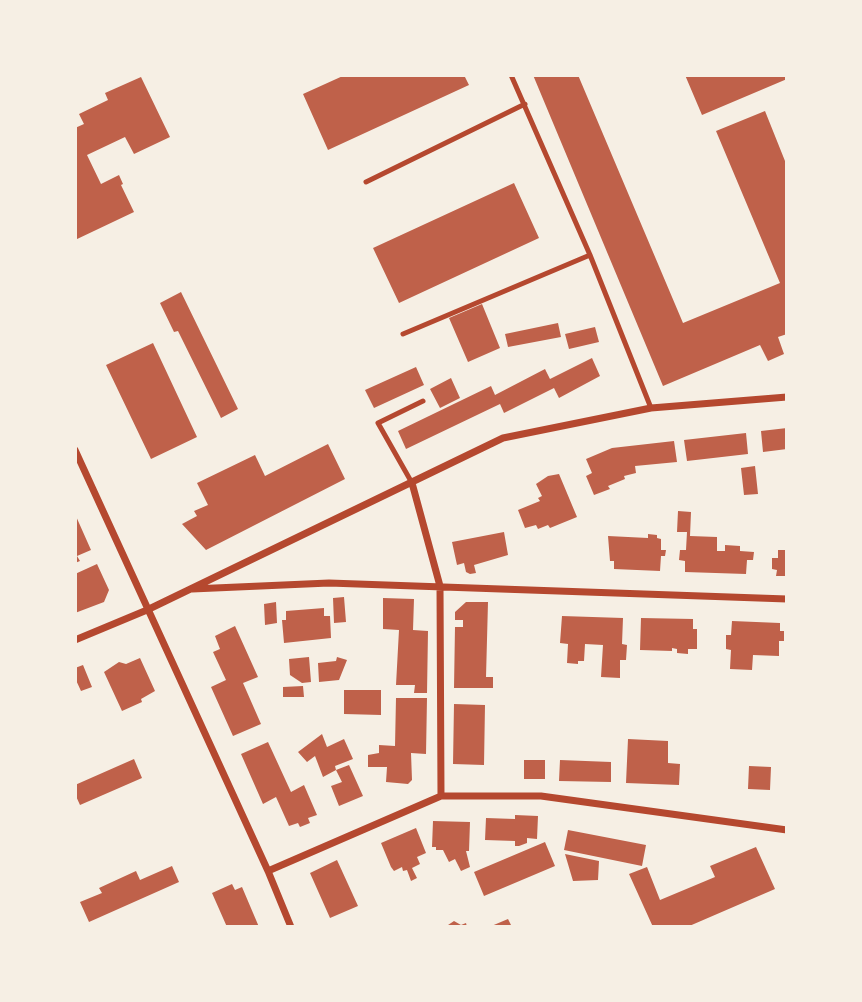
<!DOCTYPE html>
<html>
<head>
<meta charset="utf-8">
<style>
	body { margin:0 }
	#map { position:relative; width:862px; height:1002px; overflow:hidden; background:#f6efe4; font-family:Inter,sans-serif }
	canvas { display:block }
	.frame { position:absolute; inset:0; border:77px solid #f6efe4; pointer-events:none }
</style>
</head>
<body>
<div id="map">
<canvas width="862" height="1002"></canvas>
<div class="frame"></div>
</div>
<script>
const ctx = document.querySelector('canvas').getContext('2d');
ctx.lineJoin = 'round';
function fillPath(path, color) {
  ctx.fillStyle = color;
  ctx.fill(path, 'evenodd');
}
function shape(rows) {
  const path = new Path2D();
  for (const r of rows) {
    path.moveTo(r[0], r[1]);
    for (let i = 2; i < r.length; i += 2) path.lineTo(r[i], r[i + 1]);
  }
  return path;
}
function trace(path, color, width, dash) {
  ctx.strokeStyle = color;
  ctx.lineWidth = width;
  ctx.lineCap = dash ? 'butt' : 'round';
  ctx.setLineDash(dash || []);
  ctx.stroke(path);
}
fillPath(shape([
	[345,75,464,75,469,85,328,150,303,94],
	[533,75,578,75,683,323,780,283,716,131,765,111,787,166,787,334,778,337,784,354,768,361,760,345,663,386],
	[685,75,787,75,787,79,702,115],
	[141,77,170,137,134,154,125,137,87,155,101,184,119,175,123,184,121,185,134,212,75,240,75,128,84,124,79,114,108,100,105,93],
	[514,183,539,238,399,303,373,248],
	[181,292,238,409,221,418,178,331,174,332,160,303],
	[482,304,500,348,468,362,449,318],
	[558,323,561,337,508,347,505,334],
	[595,327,599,342,569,349,565,334],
	[153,343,197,437,151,459,106,365],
	[592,358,600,376,559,398,554,388,504,413,500,404,406,449,398,431,491,386,495,395,545,369,550,379],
	[416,367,424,385,374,408,365,390],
	[451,378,460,398,440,408,430,389],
	[787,428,787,449,763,452,761,431],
	[746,433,748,454,687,461,684,440],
	[674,441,677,462,635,466,636,473,624,476,625,479,608,486,610,489,594,495,586,476,592,473,586,459,612,448],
	[328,444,345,479,206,550,182,524,197,516,194,511,208,505,197,483,255,455,265,476],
	[755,466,758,494,744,495,741,468],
	[559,474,577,517,550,528,548,525,538,529,536,525,525,528,518,510,540,501,538,498,542,496,536,484,548,476],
	[678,511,691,512,690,536,717,537,717,551,725,551,725,545,740,546,740,551,754,552,753,560,747,560,746,574,685,572,685,561,679,560,680,550,686,550,687,532,677,532],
	[75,514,91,550,77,556,80,561,75,563],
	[504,532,508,555,474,565,476,573,470,574,466,572,464,563,457,565,452,542],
	[648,534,657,535,657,538,661,539,661,550,666,550,665,556,661,556,660,571,614,569,614,561,610,561,608,536,648,538],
	[778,550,787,550,787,576,776,576,777,570,772,569,772,558,778,558],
	[97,564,109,590,104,602,75,613,75,574],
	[344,597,346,622,334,623,333,598],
	[383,598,414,599,413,630,428,631,427,693,414,693,415,685,396,685,399,630,383,629],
	[276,602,277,623,265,625,264,604],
	[466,602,488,602,486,677,493,677,493,688,454,688,455,627,463,627,463,620,455,620,455,612],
	[324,608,324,616,330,616,331,638,284,643,282,620,286,620,286,611],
	[562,616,623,618,622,644,627,645,626,660,620,660,620,678,601,677,603,645,585,644,584,661,578,661,578,664,567,663,568,644,560,643],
	[641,618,693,619,693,629,697,629,697,649,688,649,688,654,677,653,677,649,672,648,672,651,640,650],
	[732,621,780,623,780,631,784,631,784,641,779,641,779,656,753,655,752,670,730,669,731,650,726,649,726,635,731,635],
	[235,626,258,677,243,683,261,724,233,736,211,687,226,680,213,652,220,649,215,636],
	[309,657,311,682,302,683,290,675,289,659],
	[337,657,347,660,339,680,319,682,318,663,336,661],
	[140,658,155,691,141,699,142,702,122,711,104,672,119,662,126,664],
	[83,665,92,687,81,691,75,678,75,668],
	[303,686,304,697,283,697,283,687],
	[344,690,381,690,381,715,344,714],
	[396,698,427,698,426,754,411,753,412,780,408,784,386,782,387,767,368,767,368,755,379,753,379,745,395,746],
	[454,704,485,705,484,765,453,764],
	[322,734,327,747,344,739,353,759,335,766,336,770,349,765,363,796,339,806,331,786,342,782,336,770,323,777,315,756,307,762,298,752],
	[628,739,668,741,668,763,680,764,679,785,626,783],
	[268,742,291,792,304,785,317,815,308,818,310,823,300,827,298,823,289,826,276,797,263,804,241,754],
	[134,759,142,778,80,805,75,794,75,785],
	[524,760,545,760,545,779,524,779],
	[560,760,611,762,611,782,559,781],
	[749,766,771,767,770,790,748,789],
	[515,815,538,816,537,839,527,838,527,843,519,846,515,846,515,841,485,840,486,818,515,819],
	[433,821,470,822,469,851,466,851,470,867,461,871,455,859,449,862,443,850,436,850,436,847,432,847],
	[416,828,426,853,417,857,420,864,412,868,417,878,411,881,407,870,403,871,402,867,394,871,391,867,381,843],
	[568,830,646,845,642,866,564,850],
	[545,842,555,866,484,896,474,872],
	[756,847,775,889,687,927,653,927,629,874,647,867,660,900,715,877,710,866],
	[565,854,599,861,598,880,573,881],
	[337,860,358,906,330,918,310,873],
	[172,866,179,882,89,922,80,902,102,893,99,888,136,871,140,880],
	[232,884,235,890,242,887,259,927,227,927,212,893],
	[508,919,512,927,489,927],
	[454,921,461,925,466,923,467,927,445,927]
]), '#bf614a');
trace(shape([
	[511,75,590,255,651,408],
	[366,182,525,104],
	[403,334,590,255],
	[412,483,378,423,423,401]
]), '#b5482f', 5);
trace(shape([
	[75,450,268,871,291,927],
	[412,483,440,586,441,796],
	[192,589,329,583,787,599],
	[75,640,147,610,503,438,651,408,787,397],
	[268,871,441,796,541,796,787,830]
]), '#b5482f', 7);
</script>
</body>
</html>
